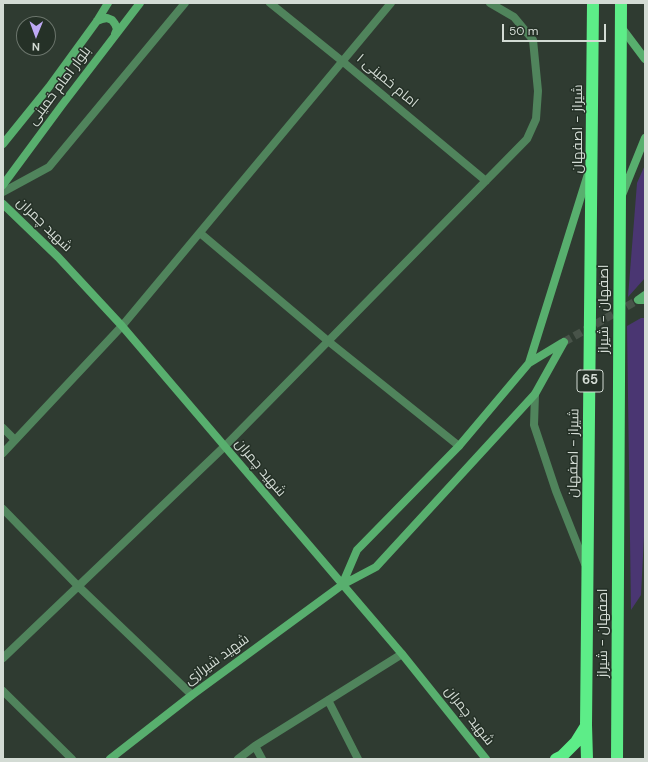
<!DOCTYPE html>
<html>
<head>
<meta charset="utf-8">
<style>
	body { margin:0 }
	#map { position:relative; width:648px; height:762px; overflow:hidden; background:#2f3b31; font-family:"DM Sans",sans-serif }
	canvas { display:block }
	.frame { position:absolute; inset:0; border:4px solid #d3dbd4; pointer-events:none }
	.north { position:absolute; left:16px; top:16px; width:40px; height:40px; box-sizing:border-box; background:#253127; border:1px solid #6b756c; border-radius:50%; rotate:181deg; font-size:11px; font-weight:700; line-height:16px; text-align:center; color:#d3dbd4 }
	.north::after { content:''; display:block; margin:auto; width:14px; height:18px; background:#bea9f4; clip-path:polygon(50% 0,100% 100%,50% 72%,0 100%) }
	.scale { position:absolute; left:502px; top:24px; width:104px; height:18px; box-sizing:border-box; border:2px solid #d3dbd4; border-top:0; padding-left:5px; font-size:12px; line-height:14px; white-space:nowrap; color:#d3dbd4; -webkit-text-stroke:3px #253127; paint-order:stroke }
</style>
</head>
<body>
<div id="map">
<canvas width="648" height="762"></canvas>
<div class="frame"></div>
<div class="north">N</div>
<div class="scale">50 m</div>
</div>
<script>
const ctx = document.querySelector('canvas').getContext('2d');
ctx.lineJoin = 'round';
function fillPath(path, color) {
  ctx.fillStyle = color;
  ctx.fill(path, 'evenodd');
}
function shape(rows) {
  const path = new Path2D();
  for (const r of rows) {
    path.moveTo(r[0], r[1]);
    for (let i = 2; i < r.length; i += 2) path.lineTo(r[i], r[i + 1]);
  }
  return path;
}
function trace(path, color, width, dash) {
  ctx.strokeStyle = color;
  ctx.lineWidth = width;
  ctx.lineCap = dash ? 'butt' : 'round';
  ctx.setLineDash(dash || []);
  ctx.stroke(path);
}
function drawText(font, color, halo, rows, align = 'center') {
  ctx.font = font + ' "DM Sans",Cairo,sans-serif';
  ctx.lineWidth = 3;
  ctx.setLineDash([]);
  ctx.textBaseline = 'middle';
  ctx.strokeStyle = halo;
  ctx.fillStyle = color;
  for (const [text, x, y, turn = 0] of rows) {
    ctx.save();
    ctx.translate(x, y);
    ctx.rotate((+turn || 0) * Math.PI / 180);
    ctx.textAlign = isNaN(turn) ? turn : align;
    if (halo) ctx.strokeText(text, 0, 0);
    ctx.fillText(text, 0, 0);
    ctx.restore();
  }
}
fillPath(shape([
	[645,165,645,278,628,297,637,183],
	[641,318,645,318,645,517,641,595,631,610,627,326]
]), '#4a3672');
trace(shape([
	[564,342,638,300]
]), '#485349', 8, [8, 4]);
trace(shape([
	[270,3,342,61,486,181],
	[3,192,49,167,185,3],
	[200,233,328,341,459,446],
	[535,394,534,425,556,491,585,564],
	[3,428,15,440],
	[3,453,122,326,391,3],
	[3,509,78,586,192,695],
	[3,658,225,446,527,139,536,119,538,91,533,40,514,17,490,3],
	[3,691,72,759],
	[328,700,358,759],
	[255,746,262,759],
	[238,759,255,746,402,654]
]), '#50845c', 8);
trace(shape([
	[97,21,102,19,107,18,112,20,115,24,117,29,115,34],
	[621,27,645,59],
	[3,144,49,87,97,21,108,3],
	[3,185,62,105,140,3],
	[622,195,645,138],
	[3,204,58,257,122,326,402,654,486,759],
	[645,295,638,300,645,300],
	[529,363,588,174],
	[342,585,357,550,459,446,529,363,562,343],
	[110,759,192,695,342,585,376,567,535,394,564,342]
]), '#58af6e', 8);
trace(shape([
	[556,759,562,756,576,742,586,726],
	[587,759,586,725,593,3],
	[617,759,621,3]
]), '#5ded88', 12);
for (const [x, y, w] of [
	[590,381,26]
]) {
  const box = new Path2D();
  box.roundRect(x - w / 2, y - 11, w, 22, 3);
  ctx.fillStyle = '#253127';
  ctx.fill(box);
  trace(box, '#d3dbd4', 1);
}
drawText('bold 13px', '#d3dbd4', null, [
	["65",590,381]
]);
drawText('14px', '#d3dbd4', '#253127', [
	["امام خمینی ۱",387,81,40],
	["بلوار امام خمینی",60,86,-53],
	["شیراز - اصفهان",578,129,-90],
	["شهید چمران",44,225,44],
	["اصفهان - شیراز",604,309,-90],
	["شیراز - اصفهان",574,453,-89],
	["شهید چمران",260,468,50],
	["اصفهان - شیراز",603,633,-90],
	["شهید شیرازی",217,660,-36],
	["شهید چمران",469,716,52]
]);
</script>
</body>
</html>
